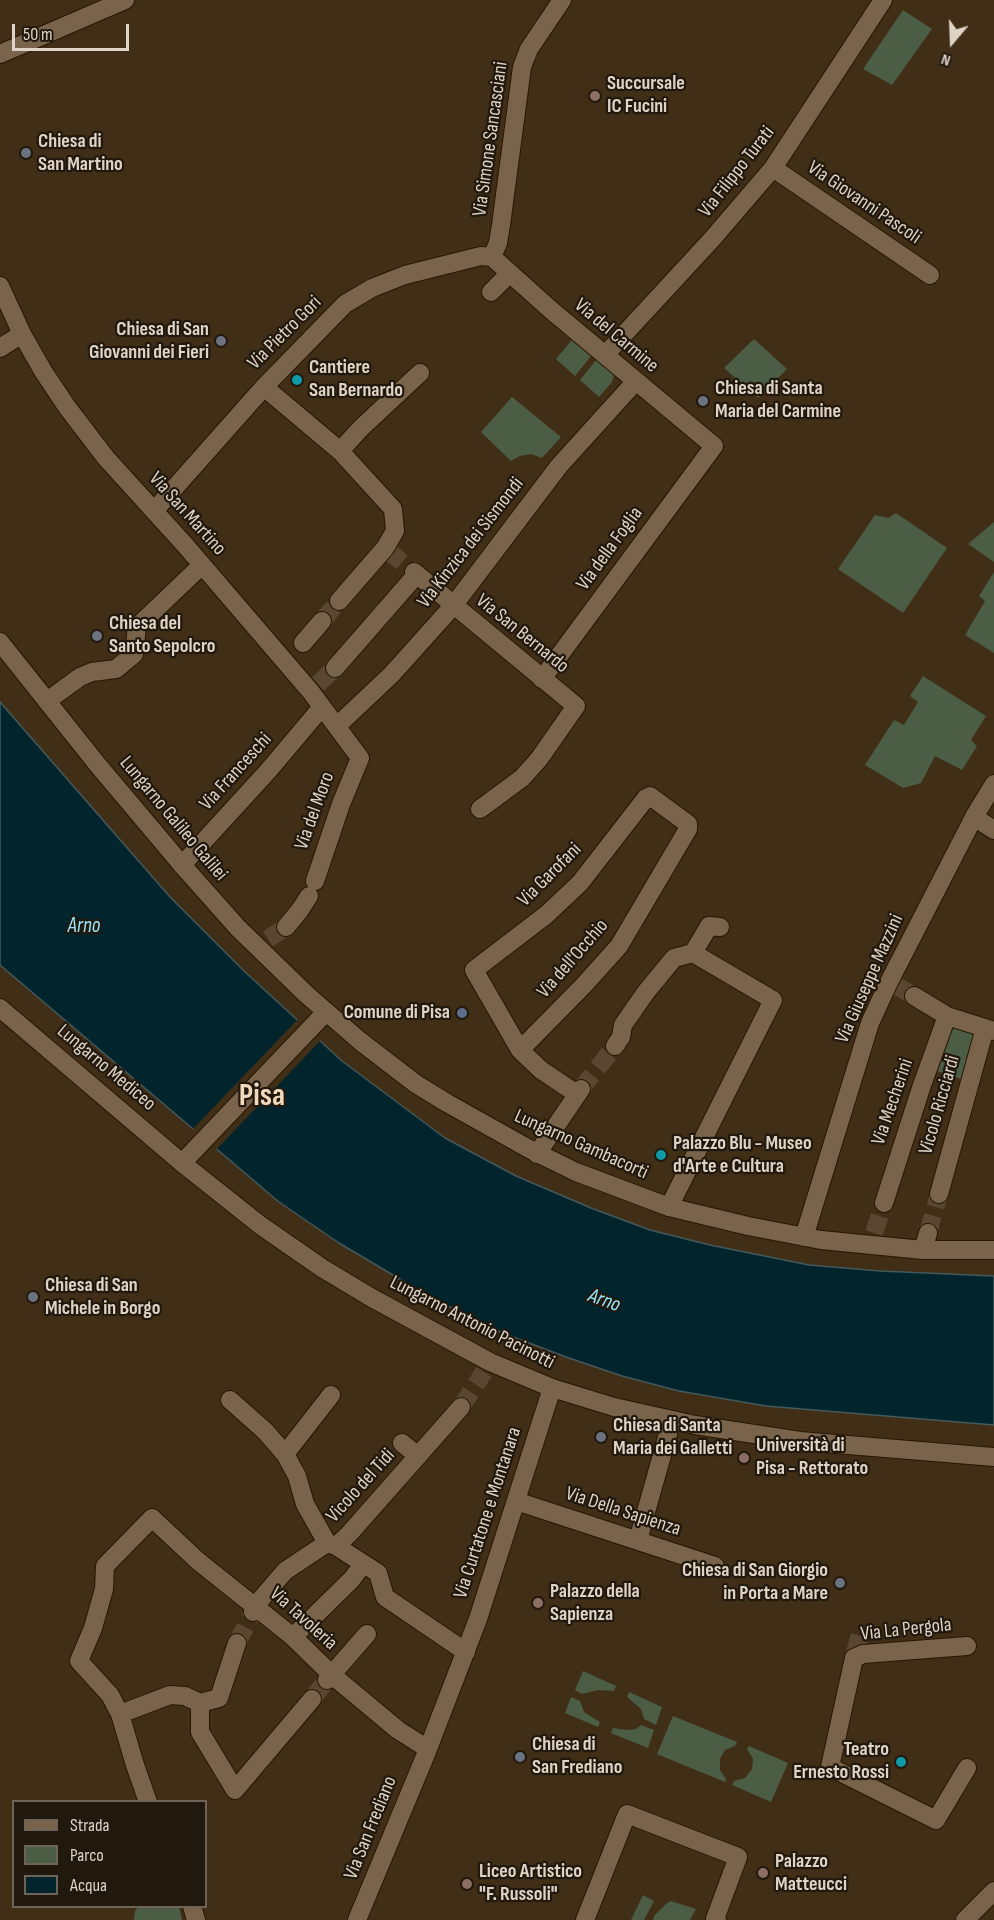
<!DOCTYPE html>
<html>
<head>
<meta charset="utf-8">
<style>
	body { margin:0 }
	#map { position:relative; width:994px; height:1920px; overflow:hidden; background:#412e17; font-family:"Sofia Sans Condensed",sans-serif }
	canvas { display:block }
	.legend { position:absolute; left:12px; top:1800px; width:195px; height:108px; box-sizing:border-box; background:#21180e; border:2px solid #6d6357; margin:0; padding:8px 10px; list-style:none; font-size:18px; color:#dfd3c5 }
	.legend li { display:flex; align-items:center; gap:12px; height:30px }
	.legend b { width:30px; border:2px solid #6d6357 }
	.north { position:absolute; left:922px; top:12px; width:60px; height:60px; -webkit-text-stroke:4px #21180e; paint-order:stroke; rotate:199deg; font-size:16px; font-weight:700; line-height:24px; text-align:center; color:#dfd3c5 }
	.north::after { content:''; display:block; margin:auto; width:21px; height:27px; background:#dfd3c5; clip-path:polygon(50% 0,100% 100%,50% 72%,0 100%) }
	.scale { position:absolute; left:12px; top:24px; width:117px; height:27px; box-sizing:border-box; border:3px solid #dfd3c5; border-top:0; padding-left:8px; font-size:18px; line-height:21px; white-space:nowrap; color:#dfd3c5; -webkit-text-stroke:4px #21180e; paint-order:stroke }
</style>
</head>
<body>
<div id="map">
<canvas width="994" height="1920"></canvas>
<ul class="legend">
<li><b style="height:8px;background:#79644b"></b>Strada</li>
<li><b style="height:16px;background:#4b5d44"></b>Parco</li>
<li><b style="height:16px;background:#02252d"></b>Acqua</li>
</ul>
<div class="north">N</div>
<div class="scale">50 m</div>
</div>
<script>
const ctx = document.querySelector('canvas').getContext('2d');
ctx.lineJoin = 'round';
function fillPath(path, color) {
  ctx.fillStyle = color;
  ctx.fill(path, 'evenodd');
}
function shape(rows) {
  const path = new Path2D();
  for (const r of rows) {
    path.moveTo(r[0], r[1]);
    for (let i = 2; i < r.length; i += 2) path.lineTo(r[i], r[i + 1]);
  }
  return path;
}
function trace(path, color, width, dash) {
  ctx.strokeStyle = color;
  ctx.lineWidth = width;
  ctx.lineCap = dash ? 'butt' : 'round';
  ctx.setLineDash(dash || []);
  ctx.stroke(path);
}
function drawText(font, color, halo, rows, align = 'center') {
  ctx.font = font + ' "Sofia Sans Condensed",sans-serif';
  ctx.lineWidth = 4.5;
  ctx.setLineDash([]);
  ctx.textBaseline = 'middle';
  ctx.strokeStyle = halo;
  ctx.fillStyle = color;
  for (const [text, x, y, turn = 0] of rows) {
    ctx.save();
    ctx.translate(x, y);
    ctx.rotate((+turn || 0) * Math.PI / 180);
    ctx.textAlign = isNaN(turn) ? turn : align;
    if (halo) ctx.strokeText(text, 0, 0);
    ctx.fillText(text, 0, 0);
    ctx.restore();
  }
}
fillPath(shape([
	[903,10,932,29,892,85,863,69],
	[754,339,787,369,758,398,724,368],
	[572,340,591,356,575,376,556,359],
	[596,360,614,375,612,382,599,397,580,380],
	[512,397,561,437,542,458,531,454,520,456,511,461,481,432],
	[896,513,947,548,903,613,838,569,875,515,888,518],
	[994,522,994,562,968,544],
	[994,572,994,653,965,635,985,601,979,596],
	[923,676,986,716,971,740,977,746,962,770,935,756,921,783,903,788,865,765,894,720,904,725,918,702,910,696],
	[949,1023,978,1032,964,1080,931,1069],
	[583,1671,616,1686,614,1691,598,1690,582,1694,575,1690],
	[629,1692,662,1707,656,1725,644,1719,641,1709,627,1697],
	[571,1697,580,1701,584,1712,600,1722,598,1727,565,1713],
	[673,1716,737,1742,735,1746,725,1750,720,1759,720,1770,726,1779,725,1782,657,1754],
	[641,1725,654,1730,648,1748,611,1733,613,1728,627,1730,636,1729],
	[749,1746,788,1763,771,1802,732,1785,734,1781,745,1778,752,1769,753,1759,747,1749],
	[643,1895,654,1901,644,1920,631,1920],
	[671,1901,696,1909,690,1920,653,1920,654,1916,666,1904],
	[139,1906,179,1907,182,1920,134,1920,135,1911]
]), '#4b5d44');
const water = shape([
	[0,702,170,897,245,972,342,1061,445,1138,516,1176,591,1208,650,1230,710,1245,809,1265,880,1271,994,1276,994,1425,766,1406,679,1391,622,1376,566,1357,503,1333,430,1297,339,1243,279,1202,0,965,0,702]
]);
fillPath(water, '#02252d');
trace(water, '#44595b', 1.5);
fillPath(shape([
	[299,1018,322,1039,214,1152,191,1131]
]), '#412e17');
trace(shape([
	[388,551,414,572],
	[322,621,339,601],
	[318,684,335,668],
	[268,939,286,927],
	[895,985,914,996],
	[581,1089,615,1046],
	[874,1233,884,1203],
	[928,1233,939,1194],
	[461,1407,484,1372],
	[237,1643,253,1612],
	[855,1653,862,1627],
	[312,1699,327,1680]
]), '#594731', 18, [18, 9]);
const street = shape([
	[0,54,125,0],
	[773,168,930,275],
	[492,257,551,310,714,446,542,679],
	[492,257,498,243,501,225,522,67,529,49,562,0],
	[0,286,22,334,43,371,67,407,106,458,185,545,311,692,360,758,341,804,315,881],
	[491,292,509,274],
	[0,348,22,334],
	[605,355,713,238,773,168,883,0],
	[264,387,340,451,393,509,395,531,385,548,339,601],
	[340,451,361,428,420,373],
	[154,511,264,387,345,304,372,288,405,275,481,256,492,257],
	[414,572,576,706,539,759,522,778,480,809],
	[303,643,322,621],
	[335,668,417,574],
	[47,701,80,677,92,672,116,669,134,654,137,627,202,565],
	[337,726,392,674,453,606,559,466,636,381],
	[974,817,994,830],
	[182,865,268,771,322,707],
	[286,927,300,910,309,896],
	[693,953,709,926,720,927],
	[914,996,947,1016,994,1031],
	[615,1046,621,1037,623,1025,646,992,674,958,693,953,773,1000,669,1207],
	[520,1050,584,985,619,946,688,829,688,824,650,796,646,798,580,883,546,915,474,970,520,1050,541,1070,577,1094],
	[537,1154,581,1089],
	[939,1194,985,1028],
	[884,1203,922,1085,947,1016],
	[804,1237,870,1023,889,982,974,817,994,784],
	[923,1250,928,1233],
	[230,1400,265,1431,285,1454,297,1476,305,1504,327,1543,336,1546,378,1573,385,1597,466,1652],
	[402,1443,418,1456],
	[285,1454,331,1395],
	[516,1501,715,1566],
	[638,1540,668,1434],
	[336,1546,349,1534,461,1407],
	[253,1612,255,1606,285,1571,327,1543],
	[293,1637,352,1579,363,1564],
	[237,1643,219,1698,200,1703,200,1732,235,1790,312,1699],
	[327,1680,367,1634],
	[120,1714,170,1695,185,1696,200,1703],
	[967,1768,936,1820,830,1767,854,1658,863,1654,967,1646],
	[148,1802,135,1765,120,1714,110,1695,79,1661,93,1628,104,1589,105,1566,152,1518,198,1561,293,1637,332,1675,398,1730,428,1749],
	[192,1906,196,1920],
	[357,1920,426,1754,478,1619,552,1388],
	[585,1920,627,1814,738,1857,715,1919,717,1920],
	[965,1920,994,1891]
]);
const secondary = shape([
	[0,642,97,764,182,865,238,928,307,995,360,1041,416,1084,447,1103,531,1150,576,1172,669,1207,748,1226,821,1240,923,1250,994,1250],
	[0,1008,182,1163,260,1225,322,1268,372,1298,490,1362,552,1388,614,1407,695,1425,800,1441,994,1457],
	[182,1163,326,1012]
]);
trace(street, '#271600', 20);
trace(secondary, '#271600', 20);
trace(street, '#79644b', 18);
trace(secondary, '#79644b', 18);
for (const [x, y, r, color] of [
	[595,96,6,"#8d6e63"],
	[26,153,6,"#6b7280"],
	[221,341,6,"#6b7280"],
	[297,380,6,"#0f9aa8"],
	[703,401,6,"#6b7280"],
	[97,636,6,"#6b7280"],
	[462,1013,6,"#5c6f8a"],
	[661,1155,6,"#0f9aa8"],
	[33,1297,6,"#6b7280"],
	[601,1437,6,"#6b7280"],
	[744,1458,6,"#8d6e63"],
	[840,1583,6,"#6b7280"],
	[538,1603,6,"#8d6e63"],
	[520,1757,6,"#6b7280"],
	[901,1762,6,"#0f9aa8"],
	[763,1873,6,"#8d6e63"],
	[467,1884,6,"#8d6e63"]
]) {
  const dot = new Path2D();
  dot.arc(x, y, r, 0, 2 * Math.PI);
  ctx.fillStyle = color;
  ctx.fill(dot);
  trace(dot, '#21180e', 2);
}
drawText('bold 20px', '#dfd3c5', '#21180e', [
	["Succursale",607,84],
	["IC Fucini",607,107],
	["Chiesa di",38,142],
	["San Martino",38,165],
	["Chiesa di San",209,330,"right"],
	["Giovanni dei Fieri",209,353,"right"],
	["Cantiere",309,368],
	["San Bernardo",309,391],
	["Chiesa di Santa",715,389],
	["Maria del Carmine",715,412],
	["Chiesa del",109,624],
	["Santo Sepolcro",109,647],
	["Comune di Pisa",450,1013,"right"],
	["Palazzo Blu - Museo",673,1144],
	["d'Arte e Cultura",673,1167],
	["Chiesa di San",45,1286],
	["Michele in Borgo",45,1309],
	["Chiesa di Santa",613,1426],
	["Maria dei Galletti",613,1449],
	["Università di",756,1446],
	["Pisa - Rettorato",756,1469],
	["Chiesa di San Giorgio",828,1571,"right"],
	["in Porta a Mare",828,1594,"right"],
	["Palazzo della",550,1592],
	["Sapienza",550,1615],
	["Chiesa di",532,1745],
	["San Frediano",532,1768],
	["Teatro",889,1750,"right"],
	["Ernesto Rossi",889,1773,"right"],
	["Palazzo",775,1862],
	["Matteucci",775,1885],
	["Liceo Artistico",479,1872],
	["\"F. Russoli\"",479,1895]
], 'left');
drawText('20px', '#dfd3c5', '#21180e', [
	["Via Simone Sancasciani",491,139,-82],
	["Via Filippo Turati",737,172,-52],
	["Via Giovanni Pascoli",864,203,34],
	["Via Pietro Gori",285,333,-45],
	["Via del Carmine",616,336,40],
	["Via San Martino",187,514,48],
	["Via Kinzica dei Sismondi",471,543,-52],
	["Via della Foglia",610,549,-54],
	["Via San Bernardo",522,634,39],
	["Via Franceschi",236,772,-48],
	["Via del Moro",315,811,-70],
	["Lungarno Galileo Galilei",173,819,50],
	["Via Garofani",550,875,-45],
	["Via dell'Occhio",573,959,-49],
	["Via Giuseppe Mazzini",870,979,-66],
	["Lungarno Mediceo",106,1068,40],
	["Via Mecherini",893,1102,-71],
	["Vicolo Ricciardi",940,1105,-74],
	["Lungarno Gambacorti",581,1145,24],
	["Lungarno Antonio Pacinotti",472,1323,27],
	["Vicolo del Tidi",361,1486,-48],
	["Via Della Sapienza",623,1512,18],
	["Via Curtatone e Montanara",488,1513,-72],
	["Via Tavoleria",303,1619,42],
	["Via La Pergola",906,1630,-6],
	["Via San Frediano",371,1828,-68]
]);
drawText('italic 21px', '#96e5fa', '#21180e', [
	["Arno",84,927],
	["Arno",604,1301,20]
]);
drawText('bold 32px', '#f0d8bc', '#21180e', [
	["Pisa",262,1097]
]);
</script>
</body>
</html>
